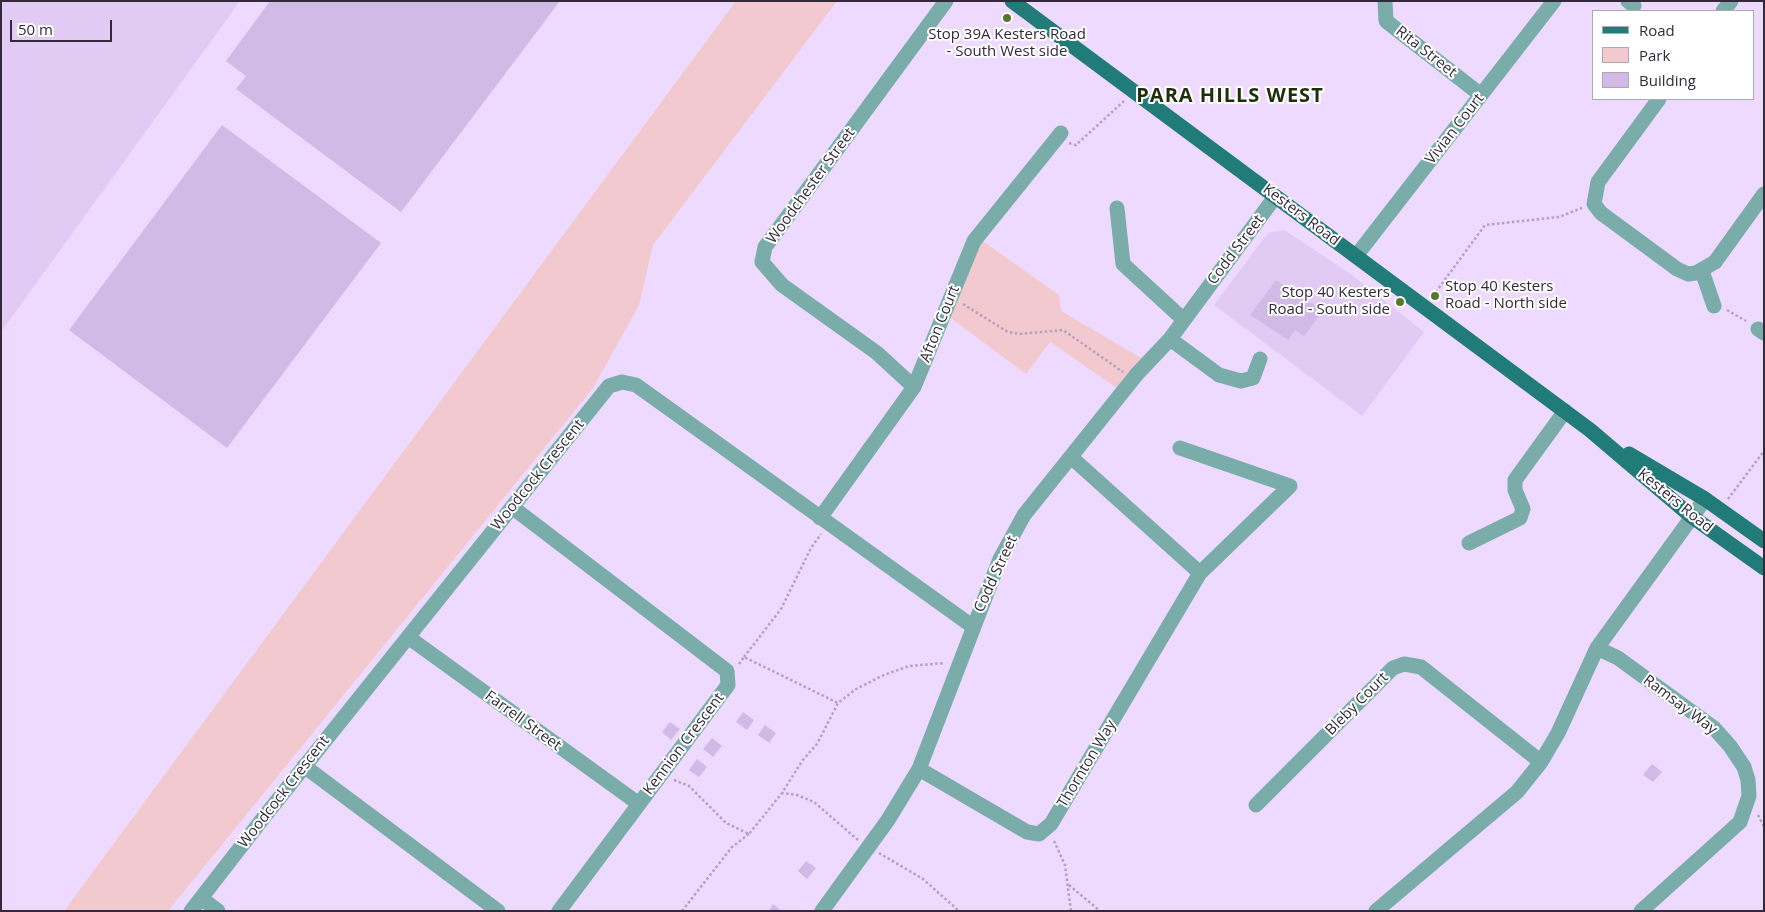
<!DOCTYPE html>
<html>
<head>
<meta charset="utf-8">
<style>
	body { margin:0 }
	#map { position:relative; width:1765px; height:912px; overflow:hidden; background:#eddafe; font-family:"Open Sans",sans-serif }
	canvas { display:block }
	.frame { position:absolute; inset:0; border:2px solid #33293a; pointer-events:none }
	.legend { position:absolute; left:1592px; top:10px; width:162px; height:90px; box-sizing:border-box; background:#fff; border:1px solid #ada9b0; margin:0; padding:6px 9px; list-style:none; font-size:15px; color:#33293a }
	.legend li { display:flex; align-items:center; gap:10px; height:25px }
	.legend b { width:25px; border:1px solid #ada9b0 }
	.scale { position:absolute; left:10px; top:20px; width:102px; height:22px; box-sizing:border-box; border:2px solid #33293a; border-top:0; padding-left:6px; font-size:15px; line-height:18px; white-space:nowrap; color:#33293a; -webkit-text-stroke:4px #fff; paint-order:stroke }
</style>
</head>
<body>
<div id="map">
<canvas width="1765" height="912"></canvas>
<div class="frame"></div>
<ul class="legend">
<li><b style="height:6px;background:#217b76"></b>Road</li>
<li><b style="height:14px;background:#f2c9ce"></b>Park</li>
<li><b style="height:14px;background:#d2bae6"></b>Building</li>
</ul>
<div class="scale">50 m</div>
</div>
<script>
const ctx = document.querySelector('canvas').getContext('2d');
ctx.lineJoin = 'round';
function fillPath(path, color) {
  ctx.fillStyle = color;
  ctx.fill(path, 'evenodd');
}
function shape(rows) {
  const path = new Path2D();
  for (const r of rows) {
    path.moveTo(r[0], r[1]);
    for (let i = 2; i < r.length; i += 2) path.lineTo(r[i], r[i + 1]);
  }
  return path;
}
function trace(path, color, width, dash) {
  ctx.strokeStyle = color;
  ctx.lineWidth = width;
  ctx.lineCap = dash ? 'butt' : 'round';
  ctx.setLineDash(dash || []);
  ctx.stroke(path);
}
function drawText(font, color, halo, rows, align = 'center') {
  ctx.font = font + ' "Open Sans",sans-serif';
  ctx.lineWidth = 4;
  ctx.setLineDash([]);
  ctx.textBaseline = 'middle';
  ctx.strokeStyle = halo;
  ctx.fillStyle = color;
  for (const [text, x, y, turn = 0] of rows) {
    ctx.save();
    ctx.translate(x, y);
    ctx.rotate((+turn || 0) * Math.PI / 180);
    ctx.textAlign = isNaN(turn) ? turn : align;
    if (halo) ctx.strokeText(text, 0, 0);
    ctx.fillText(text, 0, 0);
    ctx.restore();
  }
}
fillPath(shape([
	[1,1,240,1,1,332],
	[1284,230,1352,275,1424,332,1362,416,1214,305,1268,233]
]), '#e1caf3');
fillPath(shape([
	[736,1,837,1,653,245,639,305,593,388,168,911,64,911],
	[977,237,1059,295,1061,311,1148,362,1123,392,1050,342,1026,374,944,313]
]), '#f2c9ce');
fillPath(shape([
	[270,1,560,1,401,212,236,89,246,76,226,61],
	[222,125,381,243,227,448,69,330],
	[1276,280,1323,311,1304,336,1295,330,1288,340,1250,315],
	[743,712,754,720,747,730,736,722],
	[670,722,680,729,671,740,662,732],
	[765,725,776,733,769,743,758,735],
	[712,738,722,746,713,757,703,749],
	[697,759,707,767,699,777,689,770],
	[1652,764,1662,772,1653,782,1643,775],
	[806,861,816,868,807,879,798,871],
	[773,904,782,911,769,911]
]), '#d2bae6');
trace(shape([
	[1069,143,1076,145,1124,101],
	[1433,296,1485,225,1559,217,1582,208],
	[963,304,1008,332,1020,334,1063,330,1123,372],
	[1727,310,1746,321],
	[1728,499,1764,451],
	[744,657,781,609,811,548,821,534],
	[739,664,744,657,838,703],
	[674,780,689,786,726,823,749,834,782,793],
	[1758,815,1764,827],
	[858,840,814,802,797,795,782,793,802,761,817,744,838,703,856,689,884,675,909,666,945,663],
	[1054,841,1065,865,1071,911],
	[879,853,923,879,959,911],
	[1069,885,1100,911],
	[682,911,732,847,749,834]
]), '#b2a2c0', 2.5, [2.5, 2.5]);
trace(shape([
	[1385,1,1386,21,1481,95],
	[1628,1,1634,6],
	[1723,11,1731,1],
	[1659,99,1598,182,1594,204,1601,213,1677,269,1688,274,1696,273,1715,262,1764,194],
	[1117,208,1123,264,1184,320],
	[1356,256,1554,1],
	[1702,271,1714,306],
	[1758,329,1764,333],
	[1170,339,1219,375,1241,381,1253,378,1260,359],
	[914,387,877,353,782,285,762,262,765,247,777,231,946,1],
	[1071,457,1200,573],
	[512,507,727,671,728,685,559,911],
	[820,518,914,387,974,241,1061,133],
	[1469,543,1520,518,1523,509,1515,490,1515,480,1565,411],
	[408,637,639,804],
	[1597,648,1618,658,1714,728,1730,746,1744,767,1748,780,1749,796,1740,822,1641,911],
	[304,766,498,911],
	[919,769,1027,832,1039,834,1051,824,1200,573,1290,486,1180,448],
	[1256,805,1393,668,1404,664,1421,667,1541,762],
	[201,898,218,911],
	[191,911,264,817,609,386,622,382,636,385,972,626],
	[822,911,888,820,919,769,1000,559,1024,515,1137,374,1170,339,1275,197],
	[1376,911,1517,792,1541,762,1558,733,1597,648,1705,499]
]), '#7aada9', 15);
trace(shape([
	[1012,1,1590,430,1691,516,1764,568],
	[1629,454,1705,499,1764,541]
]), '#217b76', 15);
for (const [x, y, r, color] of [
	[1007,18,5,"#56772d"],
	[1435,296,5,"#56772d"],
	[1400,302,5,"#56772d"]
]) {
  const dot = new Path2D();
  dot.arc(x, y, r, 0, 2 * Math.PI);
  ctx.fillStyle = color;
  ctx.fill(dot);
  trace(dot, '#fff', 2);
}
drawText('15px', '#33293a', '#fff', [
	["Stop 39A Kesters Road",1007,35],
	["- South West side",1007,52],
	["Stop 40 Kesters",1445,287,"left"],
	["Road - North side",1445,304,"left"],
	["Stop 40 Kesters",1390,293,"right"],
	["Road - South side",1390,310,"right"]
]);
drawText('15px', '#33293a', '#fff', [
	["Rita Street",1426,52,38],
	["Vivian Court",1455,129,-52],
	["Woodchester Street",811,186,-54],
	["Kesters Road",1301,215,37],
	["Codd Street",1236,250,-53],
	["Afton Court",940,324,-68],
	["Woodcock Crescent",538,475,-51],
	["Kesters Road",1675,501,39],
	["Codd Street",996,574,-65],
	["Bleby Court",1357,704,-45],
	["Ramsay Way",1680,705,37],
	["Farrell Street",523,721,36],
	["Kennion Crescent",684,744,-53],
	["Thornton Way",1087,764,-59],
	["Woodcock Crescent",284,792,-52]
]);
ctx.letterSpacing = '1px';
drawText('bold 20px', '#1f2f0b', '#fff', [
	["PARA HILLS WEST",1230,96]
]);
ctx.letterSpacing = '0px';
</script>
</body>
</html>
